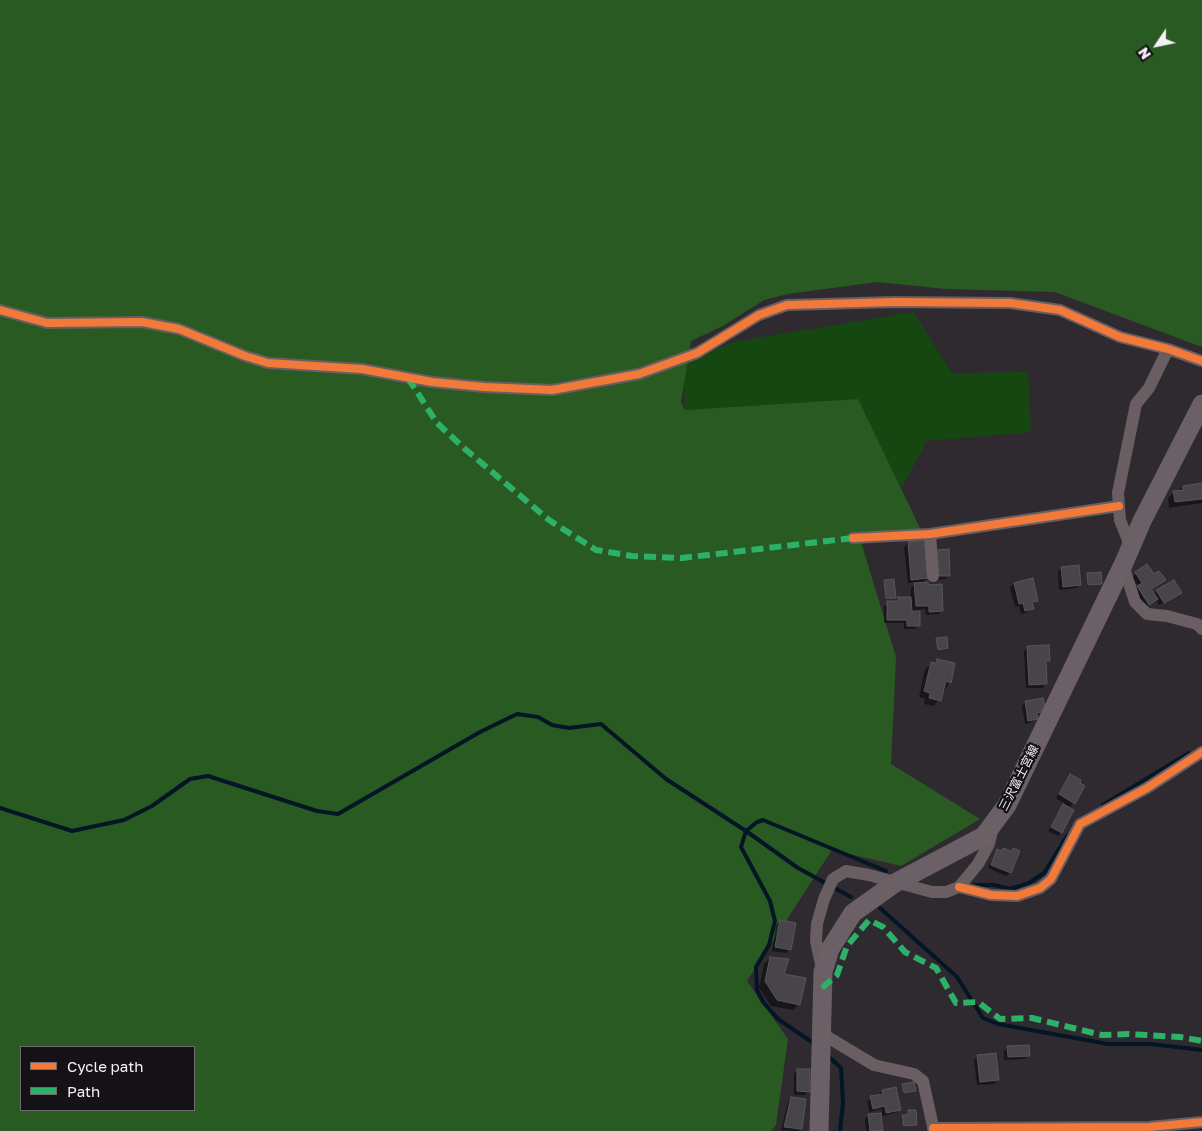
<!DOCTYPE html>
<html>
<head>
<meta charset="utf-8">
<style>
	body { margin:0 }
	#map { position:relative; width:1202px; height:1131px; overflow:hidden; background:#2e2a30; font-family:"Golos Text",sans-serif }
	canvas { display:block }
	.legend { position:absolute; left:20px; top:1046px; width:175px; height:65px; box-sizing:border-box; background:#151217; border:1px solid #6f6b71; margin:0; padding:6px 9px; list-style:none; font-size:15px; color:#f6f1f8 }
	.legend li { display:flex; align-items:center; gap:10px; height:25px }
	.legend b { width:25px; border:1px solid #6f6b71 }
	.north { position:absolute; left:1132px; top:20px; width:50px; height:50px; -webkit-text-stroke:4px #151217; paint-order:stroke; rotate:236deg; font-size:14px; font-weight:700; line-height:20px; text-align:center; color:#f6f1f8 }
	.north::after { content:''; display:block; margin:auto; width:18px; height:22px; background:#f6f1f8; clip-path:polygon(50% 0,100% 100%,50% 72%,0 100%) }
</style>
</head>
<body>
<div id="map">
<canvas width="1202" height="1131"></canvas>
<ul class="legend">
<li><b style="height:6px;background:#f17a3a"></b>Cycle path</li>
<li><b style="height:6px;background:#2db169"></b>Path</li>
</ul>
<div class="north">N</div>
</div>
<script>
const ctx = document.querySelector('canvas').getContext('2d');
ctx.lineJoin = 'round';
function fillPath(path, color) {
  ctx.fillStyle = color;
  ctx.fill(path, 'evenodd');
}
function shape(rows) {
  const path = new Path2D();
  for (const r of rows) {
    path.moveTo(r[0], r[1]);
    for (let i = 2; i < r.length; i += 2) path.lineTo(r[i], r[i + 1]);
  }
  return path;
}
function trace(path, color, width, dash) {
  ctx.strokeStyle = color;
  ctx.lineWidth = width;
  ctx.lineCap = dash ? 'butt' : 'round';
  ctx.setLineDash(dash || []);
  ctx.stroke(path);
}
function drawText(font, color, halo, rows, align = 'center') {
  ctx.font = font + ' "Golos Text","Noto Sans JP",sans-serif';
  ctx.lineWidth = 4.5;
  ctx.setLineDash([]);
  ctx.textBaseline = 'middle';
  ctx.strokeStyle = halo;
  ctx.fillStyle = color;
  for (const [text, x, y, turn = 0] of rows) {
    ctx.save();
    ctx.translate(x, y);
    ctx.rotate((+turn || 0) * Math.PI / 180);
    ctx.textAlign = isNaN(turn) ? turn : align;
    if (halo) ctx.strokeText(text, 0, 0);
    ctx.fillText(text, 0, 0);
    ctx.restore();
  }
}
fillPath(shape([
	[913,312,952,373,1028,372,1031,432,927,441,901,489,858,399,685,410,683,361,738,341]
]), '#174711');
fillPath(shape([
	[0,0,1202,0,1202,347,1055,292,946,289,877,282,788,294,764,300,723,326,691,341,681,402,685,410,858,399,921,530,858,532,896,657,891,764,980,819,901,866,832,850,747,981,788,1039,776,1125,771,1131,0,1131],
	[21,1047,194,1047,194,1110,21,1110]
]), '#295a22');
fillPath(shape([
	[1202,485,1202,503,1169,508,1168,498,1174,492,1183,487],
	[923,542,927,578,921,584,942,610,938,614,926,615,925,609,910,610,919,625,915,629,904,629,904,623,884,623,884,606,899,599,911,598,911,588,916,582,908,583,904,547,908,543],
	[934,555,949,576,945,579,936,580],
	[1147,566,1154,576,1164,580,1150,590,1153,595,1157,591,1178,594,1159,605,1156,599,1145,608,1134,591,1138,586,1132,577],
	[1061,568,1080,585,1076,588,1059,590,1058,572],
	[1088,575,1101,584,1087,586],
	[885,581,895,597,893,599,885,600],
	[1014,584,1037,600,1031,605,1032,608,1028,612,1021,614,1019,606,1015,607,1010,587],
	[937,639,947,648,946,649,937,651],
	[1028,647,1049,661,1045,665,1046,684,1042,688,1026,688,1024,651],
	[937,660,950,682,934,706,924,704,925,699,919,697,925,669],
	[1025,702,1044,711,1036,716,1033,722,1025,724,1022,706],
	[1071,775,1078,783,1074,803,1070,807,1056,798],
	[1064,806,1061,832,1058,836,1048,831],
	[997,851,1010,872,1006,876,988,868],
	[780,921,790,949,786,953,772,951,776,925],
	[770,958,799,1004,793,1010,771,1006,759,988,764,964],
	[1007,1048,1029,1055,1025,1059,1004,1060,1004,1051],
	[978,1056,998,1080,994,1084,977,1085,974,1060],
	[798,1070,808,1091,805,1095,794,1095,794,1074],
	[903,1085,915,1091,903,1094],
	[883,1091,899,1109,895,1113,881,1116,882,1131,866,1131,865,1119,869,1115,882,1114,881,1109,869,1112,867,1101],
	[792,1098,801,1128,798,1131,781,1130,788,1102],
	[909,1111,916,1124,902,1127,901,1118,907,1116]
]), '#0007');
trace(shape([
	[1103,805,1189,753],
	[0,808,72,831,124,820,152,806,190,779,208,776,317,811,338,814,480,732,517,714,538,717,552,725,569,728,601,724,666,779,746,831,798,868,851,897],
	[973,885,994,885,1010,889,1029,883,1044,873,1067,836],
	[880,908,957,977,983,1018,998,1024,1108,1044,1151,1044,1202,1050],
	[816,1045,778,1019,763,1002,757,990,756,967,769,945,775,921,770,901,741,847,746,831,757,822,763,820,886,871],
	[827,1055,841,1068,843,1103,840,1131]
]), '#041625', 4);
const building = shape([
	[1202,483,1202,499,1175,502,1173,491,1183,490,1183,486,1202,483],
	[924,541,928,578,911,580,908,542,924,541],
	[949,549,950,576,939,576,937,550,949,549],
	[1147,564,1154,574,1159,571,1166,580,1151,589,1158,599,1149,605,1137,586,1142,583,1135,572,1147,564],
	[1079,565,1081,585,1063,587,1061,567,1079,565],
	[1101,572,1102,584,1088,585,1087,573,1101,572],
	[1033,578,1038,601,1032,602,1034,609,1025,611,1023,603,1019,604,1014,583,1033,578],
	[894,579,896,598,886,599,884,580,894,579],
	[1174,580,1182,593,1164,603,1156,590,1174,580],
	[928,582,928,585,942,584,943,611,929,612,929,606,916,606,914,583,928,582],
	[898,597,911,597,912,612,920,611,920,626,907,626,907,620,887,620,887,601,898,601,898,597],
	[947,637,948,648,938,650,936,638,947,637],
	[1049,645,1050,661,1046,661,1047,684,1029,685,1027,646,1049,645],
	[937,659,955,663,951,683,946,681,941,701,929,698,930,693,924,691,931,662,936,663,937,659],
	[1043,698,1046,711,1037,713,1038,719,1028,721,1025,701,1043,698],
	[1070,774,1081,780,1080,783,1085,786,1075,804,1059,794,1070,774],
	[1063,804,1074,810,1062,833,1051,827,1063,804],
	[1003,848,1011,851,1013,848,1020,851,1011,873,991,865,997,849,1001,851,1003,848],
	[780,920,796,923,791,950,775,947,780,920],
	[770,957,789,959,784,974,806,978,800,1005,777,1000,765,981,770,957],
	[1029,1045,1030,1056,1008,1057,1007,1046,1029,1045],
	[996,1053,999,1080,980,1082,977,1055,996,1053],
	[797,1069,810,1069,810,1092,797,1091,797,1069],
	[914,1082,916,1091,904,1093,902,1084,914,1082],
	[896,1087,901,1110,886,1113,885,1106,873,1109,870,1096,883,1094,882,1090,896,1087],
	[791,1097,806,1099,802,1129,784,1127,791,1097],
	[908,1110,916,1110,917,1125,903,1126,902,1115,908,1115,908,1110],
	[881,1113,883,1131,870,1131,868,1114,881,1113]
]);
fillPath(building, '#48454a');
trace(building, '#58555a', 1);
trace(shape([
	[0,310,47,323,142,322,179,329,245,356,268,363,362,369,432,382,484,387,552,390,639,374,697,353,759,315,787,305,894,302,1010,303,1060,310,1120,337,1168,349,1202,361],
	[930,534,933,576],
	[853,538,930,534,1119,506],
	[1131,548,1120,520,1118,493,1136,404,1149,388,1168,349],
	[1123,565,1135,602,1147,614,1167,616,1197,624,1202,629],
	[959,887,991,895,1017,896,1040,888,1051,879,1080,824,1147,788,1202,752],
	[822,969,816,941,817,924,824,899,833,879,846,871,869,875,932,892,946,892,959,887,978,864,989,844,993,827],
	[821,1033,874,1065,914,1074,923,1081,934,1131],
	[933,1128,1149,1127,1202,1122]
]), '#695e62', 12);
trace(shape([
	[819,1131,823,972,830,949,853,913,895,883,984,836,1007,805,1123,565,1142,521,1202,404]
]), '#6b6065', 19);
trace(shape([
	[408,378,437,423,465,449,549,520,596,550,632,556,682,558,853,538],
	[822,988,837,975,847,946,869,920,883,927,905,952,936,968,956,1003,978,1002,1000,1019,1032,1018,1102,1035,1128,1034,1180,1037,1202,1041]
]), '#2db169', 6, [12, 6]);
trace(shape([
	[0,310,47,323,142,322,179,329,245,356,268,363,362,369,432,382,484,387,552,390,639,374,697,353,759,315,787,305,894,302,1010,303,1060,310,1120,337,1168,349,1202,361],
	[853,538,930,534,1119,506],
	[959,887,991,895,1017,896,1040,888,1051,879,1080,824,1147,788,1202,752],
	[933,1128,1149,1127,1202,1122]
]), '#f17a3a', 8);
drawText('12px', '#f6f1f8', '#151217', [
	["三沢富士宮線",1019,778,-63]
]);
</script>
</body>
</html>
